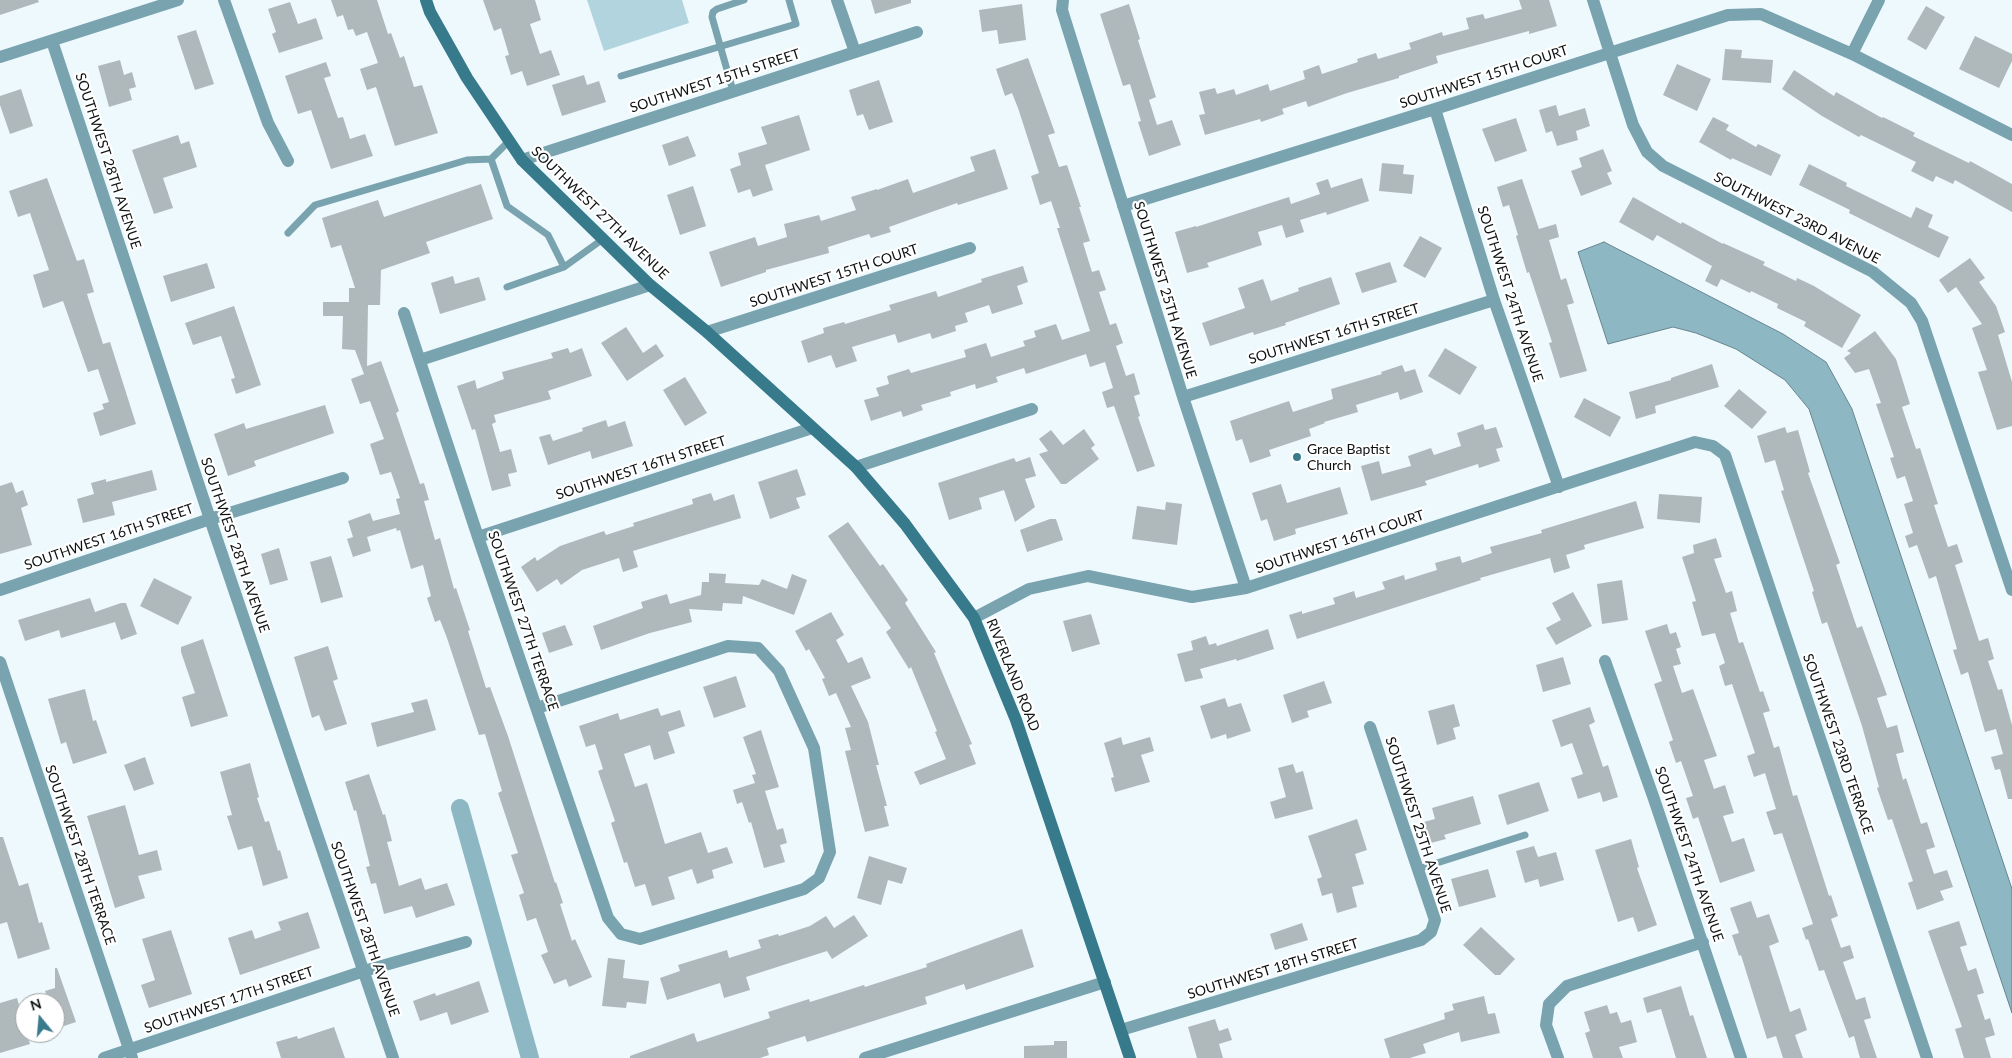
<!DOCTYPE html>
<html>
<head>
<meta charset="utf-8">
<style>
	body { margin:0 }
	#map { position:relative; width:2012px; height:1058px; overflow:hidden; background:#eef9fd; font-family:Lato,sans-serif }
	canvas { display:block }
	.north { position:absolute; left:15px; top:993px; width:50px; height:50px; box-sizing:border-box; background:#fff; border:1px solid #9fa0a1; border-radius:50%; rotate:343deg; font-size:14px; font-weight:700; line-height:20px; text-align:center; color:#0e1213 }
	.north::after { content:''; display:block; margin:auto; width:18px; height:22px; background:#397b8d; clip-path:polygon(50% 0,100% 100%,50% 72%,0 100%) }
</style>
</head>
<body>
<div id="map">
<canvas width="2012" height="1058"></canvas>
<div class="north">N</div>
</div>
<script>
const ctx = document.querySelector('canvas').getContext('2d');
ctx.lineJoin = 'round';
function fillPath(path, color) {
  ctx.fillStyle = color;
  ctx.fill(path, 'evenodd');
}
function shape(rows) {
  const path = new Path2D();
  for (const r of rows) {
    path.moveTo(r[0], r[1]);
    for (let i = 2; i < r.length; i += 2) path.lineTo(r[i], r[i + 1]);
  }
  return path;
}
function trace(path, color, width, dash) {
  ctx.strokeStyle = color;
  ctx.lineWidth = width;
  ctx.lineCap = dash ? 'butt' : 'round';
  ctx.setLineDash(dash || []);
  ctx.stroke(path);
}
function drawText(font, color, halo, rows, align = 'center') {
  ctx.font = font + ' Lato,sans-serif';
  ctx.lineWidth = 4.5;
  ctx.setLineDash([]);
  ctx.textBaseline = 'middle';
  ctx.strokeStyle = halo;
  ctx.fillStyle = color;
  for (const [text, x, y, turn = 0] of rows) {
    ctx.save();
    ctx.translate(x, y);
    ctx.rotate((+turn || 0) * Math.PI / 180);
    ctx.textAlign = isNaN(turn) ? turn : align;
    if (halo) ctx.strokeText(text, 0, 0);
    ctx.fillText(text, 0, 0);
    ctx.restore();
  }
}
fillPath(shape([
	[587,0,682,0,689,23,604,51]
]), '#b1d4df');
const water = shape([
	[1604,242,1783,334,1826,362,1852,409,2012,889,2012,1013,1809,409,1785,380,1736,349,1696,333,1673,327,1608,344,1578,252,1604,242]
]);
fillPath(water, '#8eb7c4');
trace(water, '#68868f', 1);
trace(shape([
	[460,808,530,1058]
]), '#8eb7c4', 18);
fillPath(shape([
	[0,0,38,0,39,2,0,15],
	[331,0,377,0,388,34,391,33,400,58,404,56,414,87,422,85,438,133,395,146,376,87,367,90,360,69,378,63,367,32,356,36,353,29,348,30,343,15,337,17],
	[483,0,535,0,541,20,530,24,540,54,551,50,560,75,527,86,522,71,511,75,505,56,509,55,501,28,494,31],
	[871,0,911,0,911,3,875,14],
	[1519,0,1549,0,1557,26,1529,34,1529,31,1436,56,1438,63,1399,76,1399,78,1347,93,1308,107,1306,101,1282,109,1284,114,1261,122,1260,119,1205,135,1199,115,1205,114,1199,92,1215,88,1217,94,1234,89,1236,95,1268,84,1270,91,1305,79,1303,71,1319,65,1322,74,1358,62,1357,59,1376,53,1378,59,1411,49,1409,43,1442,32,1443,36,1469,29,1466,18,1483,14,1485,19,1522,9],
	[290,2,298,24,316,18,323,39,279,53,272,34,276,32,268,9],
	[1022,4,1026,40,999,44,997,30,982,32,979,10],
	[1129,4,1140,39,1138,40,1156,97,1149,100,1157,125,1172,120,1181,145,1149,156,1138,122,1141,121,1130,84,1123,86,1100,14],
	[1926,6,1945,17,1926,50,1907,39],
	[196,30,214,84,195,90,177,36],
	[1975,36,2012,54,2012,61,1999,88,1959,69],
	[1725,49,1742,50,1741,58,1773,60,1771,83,1722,80],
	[1028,58,1055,133,1048,135,1059,167,1067,165,1081,207,1079,207,1090,241,1083,243,1092,272,1099,270,1106,290,1099,292,1110,325,1116,323,1123,343,1116,346,1126,376,1134,373,1140,394,1134,396,1140,416,1138,417,1155,466,1137,472,1114,406,1107,408,1102,392,1113,388,1105,362,1090,367,1086,354,1026,374,1024,368,996,377,998,382,976,389,975,384,950,392,951,396,921,405,923,410,903,417,901,411,871,421,864,400,879,396,876,388,889,384,887,376,909,369,911,373,966,357,964,350,986,343,991,357,1025,346,1023,341,1036,337,1034,331,1056,324,1062,340,1090,331,1057,228,1060,228,1051,201,1040,205,1031,176,1039,173,1018,108,1012,93,1005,96,996,69],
	[120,60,124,75,132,72,136,87,129,89,132,100,109,107,98,66],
	[326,62,331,76,324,78,338,118,343,117,350,139,365,134,373,156,331,169,311,110,298,114,285,76],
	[1677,64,1711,79,1697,111,1663,95],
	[1794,70,1834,96,1836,92,1882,118,1883,117,1915,133,1913,136,1969,163,1970,161,2012,184,2012,212,1955,180,1953,184,1936,176,1933,182,1911,171,1916,162,1861,135,1859,137,1822,116,1782,89],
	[584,75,587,85,599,81,606,102,562,116,552,85],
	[879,80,893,122,869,130,863,114,857,116,849,90],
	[21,89,33,126,10,134,0,105,0,96],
	[1556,105,1559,116,1585,108,1590,126,1576,131,1578,140,1557,146,1552,131,1546,133,1539,110],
	[799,115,810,150,765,165,773,190,753,197,750,189,738,193,730,169,741,165,738,153,767,144,761,127],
	[1713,117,1729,125,1726,130,1756,147,1758,144,1781,155,1771,176,1732,158,1731,160,1699,142],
	[1516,118,1527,151,1495,162,1482,129],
	[178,135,181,144,189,141,197,167,163,178,173,208,154,214,132,150],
	[688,136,696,156,669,166,662,145],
	[995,149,1008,189,958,205,957,203,889,227,891,232,871,238,869,234,828,247,829,253,766,270,766,272,721,287,709,252,755,237,758,246,787,237,784,224,819,215,821,221,856,210,851,197,877,189,877,190,908,179,913,193,950,180,975,171,970,157],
	[1603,149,1612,171,1607,173,1612,184,1581,196,1571,171,1582,167,1579,158],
	[1382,163,1404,165,1403,174,1414,175,1412,194,1379,191],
	[1809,164,1847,183,1846,186,1911,218,1916,207,1933,215,1928,227,1949,237,1939,258,1849,213,1850,210,1799,185],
	[47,178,77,261,84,259,94,292,87,294,103,344,110,342,136,424,100,436,93,413,104,409,102,404,109,402,98,369,88,372,63,301,43,308,33,275,49,270,30,213,18,217,9,191],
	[1362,178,1369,201,1327,215,1326,212,1300,220,1304,232,1286,238,1282,225,1258,232,1262,245,1207,263,1209,267,1187,273,1175,232,1196,226,1196,227,1289,197,1291,204,1320,194,1316,183,1328,179,1331,188],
	[1522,179,1539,229,1556,224,1559,237,1549,240,1561,280,1566,278,1574,303,1567,305,1587,371,1560,378,1549,343,1552,342,1529,272,1527,273,1516,236,1518,235,1509,205,1503,207,1497,187],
	[481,184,493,219,426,242,430,253,381,270,380,305,368,305,367,366,381,361,399,411,396,413,420,484,424,483,429,500,424,501,435,540,440,538,454,589,456,588,470,630,468,631,486,688,490,687,508,736,555,883,556,882,563,903,560,904,572,941,575,939,592,977,569,987,566,979,554,984,541,955,548,952,536,918,527,921,519,895,524,893,511,855,518,853,498,793,502,791,485,734,479,735,447,638,440,620,435,622,427,598,431,596,423,565,411,569,400,530,397,531,396,528,367,537,371,551,353,557,347,539,353,537,348,521,370,513,373,521,400,514,396,499,400,498,391,472,380,475,370,444,384,439,370,401,360,404,351,379,364,374,355,350,342,349,343,316,323,316,323,302,349,302,349,288,355,288,341,245,331,248,322,218,378,200,384,217],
	[693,186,706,226,680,235,667,195],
	[1633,197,1681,224,1682,222,1723,244,1723,243,1765,262,1763,265,1796,281,1797,278,1814,286,1861,315,1842,348,1804,326,1806,322,1777,308,1778,304,1751,291,1750,293,1721,279,1717,287,1705,281,1712,266,1657,235,1653,241,1619,222],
	[1420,236,1442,248,1425,278,1403,266],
	[1970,258,1985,278,1979,282,1996,306,2005,332,1998,335,2012,382,2012,426,1997,430,1978,372,1987,370,1972,328,1982,324,1956,287,1948,293,1939,280],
	[1390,262,1397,282,1362,293,1355,273],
	[207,263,215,288,171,302,163,276],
	[1023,266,1028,282,1017,286,1023,304,992,314,989,305,965,313,968,322,955,326,956,331,932,339,930,333,898,343,895,334,852,347,857,361,836,368,831,355,808,363,801,341,824,333,823,328,844,322,845,324,891,310,889,305,936,291,938,297,982,282,981,279],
	[453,276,455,284,479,277,486,300,440,314,431,283],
	[1331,277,1340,304,1285,323,1286,325,1254,335,1253,332,1210,346,1202,323,1245,308,1238,288,1263,279,1271,301,1299,291,1298,288],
	[234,306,261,385,236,394,231,379,235,378,221,336,193,345,185,323],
	[626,327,643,353,656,344,664,356,627,381,601,343],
	[1875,331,1896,359,1910,404,1902,407,1916,449,1920,448,1938,504,1934,505,1948,547,1957,544,1963,562,1955,565,1979,641,1988,638,1994,659,1988,661,1998,690,2002,689,2012,725,2012,799,2008,799,2000,769,1995,770,1991,757,2003,754,1996,729,1985,732,1968,672,1961,675,1953,650,1957,649,1936,576,1929,579,1917,545,1909,548,1905,536,1913,533,1904,504,1913,501,1905,476,1897,479,1890,458,1894,457,1876,404,1881,403,1869,369,1855,373,1844,358,1851,353,1847,351],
	[568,348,570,353,582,348,592,376,548,391,551,399,494,415,496,422,492,424,500,452,511,449,517,472,508,474,511,486,492,491,475,429,472,430,457,386,475,380,477,389,504,379,502,372,553,358,551,353],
	[1445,348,1477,367,1460,395,1428,376],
	[1712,364,1719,387,1655,406,1656,413,1636,419,1629,392,1671,380,1671,378],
	[1402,365,1405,372,1415,369,1423,392,1400,400,1398,392,1356,405,1358,412,1324,422,1325,423,1309,429,1311,436,1269,450,1271,456,1250,463,1242,439,1236,441,1230,421,1289,401,1293,412,1333,399,1331,389,1382,374,1381,372],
	[685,377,707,413,685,426,663,390],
	[1739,389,1767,412,1752,429,1724,406],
	[1584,398,1621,417,1610,437,1574,417],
	[325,405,334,433,254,461,256,466,228,476,214,434,244,423,246,429],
	[606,420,608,427,625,421,633,446,592,459,590,451,548,465,539,437,550,434,553,441,583,431,582,428],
	[1483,424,1485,430,1496,427,1503,447,1496,449,1500,461,1479,468,1478,464,1425,481,1427,485,1371,501,1361,466,1379,461,1382,474,1411,466,1408,456,1431,448,1434,455,1461,446,1457,433],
	[1785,427,1787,433,1798,430,1810,472,1808,473,1840,563,1836,565,1857,628,1862,626,1887,695,1877,698,1887,728,1897,725,1904,752,1896,754,1903,780,1906,778,1921,824,1927,822,1935,847,1926,850,1934,874,1947,870,1953,887,1940,891,1944,900,1917,910,1908,883,1913,881,1892,819,1888,820,1877,788,1879,787,1862,726,1827,622,1822,624,1812,592,1814,591,1781,491,1784,490,1775,460,1765,463,1757,436],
	[1084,429,1095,445,1091,448,1099,459,1066,484,1061,484,1039,454,1048,451,1039,439,1051,430,1063,445],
	[1030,457,1036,476,1025,479,1035,507,1015,522,1004,490,979,498,982,509,949,520,938,483,1014,458,1016,462],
	[797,469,806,495,796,498,800,508,770,519,758,482],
	[152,470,157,490,112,502,115,515,83,523,77,499,94,494,91,483,106,479,106,482],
	[12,482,16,493,23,490,28,505,21,508,32,545,0,554,0,486],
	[1281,484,1287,503,1340,487,1348,514,1295,529,1296,534,1274,541,1267,519,1261,521,1252,493],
	[711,493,714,501,734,494,741,518,633,551,638,567,623,572,619,558,582,570,561,585,557,579,537,592,521,567,535,557,537,561,560,546,604,531,606,535,634,526,633,523,693,504,692,499],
	[1659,494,1702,497,1700,523,1657,519],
	[1636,501,1644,528,1584,545,1585,549,1566,555,1570,568,1554,573,1550,558,1480,578,1481,580,1297,639,1289,615,1302,611,1302,614,1335,604,1333,598,1354,591,1356,598,1385,589,1382,582,1404,575,1405,580,1437,570,1435,563,1460,556,1462,563,1492,553,1490,547,1542,533,1541,530],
	[1166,502,1182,504,1177,545,1132,539,1137,506,1165,510],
	[1050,519,1056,519,1063,540,1027,552,1020,530],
	[848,522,880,566,883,564,908,600,905,603,936,652,934,653,972,744,969,745,976,764,920,785,914,772,946,759,935,732,937,731,911,667,909,669,886,632,891,628,828,536],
	[1716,538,1722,557,1714,559,1726,593,1732,591,1737,611,1730,613,1739,643,1743,642,1760,692,1763,691,1770,711,1763,713,1774,748,1779,746,1793,796,1797,795,1829,896,1831,895,1838,916,1831,919,1841,948,1850,945,1854,958,1843,962,1856,1000,1865,997,1871,1018,1864,1020,1877,1058,1860,1058,1854,1036,1849,1038,1824,970,1819,971,1808,939,1806,940,1802,928,1813,924,1782,833,1774,835,1766,812,1776,809,1765,773,1754,777,1747,756,1755,753,1732,684,1725,686,1719,666,1725,663,1715,633,1702,636,1692,602,1696,601,1682,557,1694,553,1693,545],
	[279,548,288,580,270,585,261,554],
	[331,556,343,597,321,603,310,562],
	[709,573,726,574,725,583,759,585,762,579,787,589,792,574,807,580,794,615,743,596,742,604,723,603,722,611,689,609,692,622,650,633,601,650,593,626,643,608,641,602,667,594,670,604,701,595,702,582,709,582],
	[154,578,192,597,178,625,140,606],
	[1622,580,1628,620,1602,624,1597,584],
	[1573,592,1592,626,1556,645,1546,628,1561,620,1552,603],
	[90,598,95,612,121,603,126,603,137,634,121,640,115,622,61,638,59,630,25,641,18,620],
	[831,612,844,635,836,640,848,663,862,657,871,678,851,686,868,722,879,765,876,765,887,806,884,806,889,826,865,832,845,751,851,750,845,728,851,727,836,693,829,696,822,679,825,678,809,649,806,651,795,631],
	[1091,614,1100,644,1072,652,1063,621],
	[1667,624,1670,634,1676,632,1681,647,1676,649,1681,664,1673,666,1682,693,1693,689,1717,756,1704,760,1714,789,1725,785,1734,813,1723,816,1732,842,1744,838,1755,871,1720,883,1698,817,1693,819,1686,798,1693,796,1681,761,1676,763,1669,742,1673,740,1654,684,1662,681,1645,631],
	[565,625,573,645,549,653,542,633],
	[1268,629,1274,649,1237,661,1236,659,1200,669,1203,678,1185,682,1177,654,1193,650,1191,641,1206,636,1209,645,1216,643,1217,646],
	[203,639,228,716,191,727,182,697,195,693,181,652,181,647],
	[328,646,338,679,333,681,347,724,325,731,319,715,312,718,294,657],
	[1563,657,1571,684,1543,692,1536,665],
	[736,676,746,707,714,718,703,687],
	[1324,681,1332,703,1307,711,1309,717,1292,723,1283,695],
	[85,689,93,721,96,720,107,753,73,764,66,742,61,744,48,699],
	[1225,698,1228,707,1241,703,1251,731,1227,739,1226,734,1211,739,1200,706],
	[427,699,436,730,377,747,371,723,414,712,411,703],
	[1454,704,1460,726,1453,728,1456,739,1437,745,1428,711],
	[1590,707,1595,722,1589,725,1603,767,1608,765,1618,797,1603,802,1600,792,1578,799,1571,778,1583,774,1572,743,1561,747,1552,720],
	[658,708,661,716,680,710,685,726,668,732,675,753,654,760,650,745,624,754,635,787,647,783,665,844,701,832,708,853,727,847,733,863,712,870,714,878,697,884,692,869,668,877,675,899,652,906,645,884,635,887,627,862,624,863,611,823,615,821,598,771,603,769,595,744,586,747,579,726,618,713,620,720],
	[761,730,779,787,765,791,777,830,783,828,787,843,780,845,785,862,764,868,751,822,749,823,742,802,737,804,733,790,755,783,752,775,756,774,743,737],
	[1121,737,1123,745,1150,737,1154,751,1141,755,1150,782,1115,792,1111,778,1114,777,1104,743],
	[145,757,154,784,134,791,124,765],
	[250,763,259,797,257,798,265,822,269,821,278,851,280,850,288,878,263,886,252,846,238,850,227,816,232,815,220,772],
	[1293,764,1296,773,1303,771,1313,809,1275,819,1270,802,1286,797,1278,768],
	[369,774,383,815,385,814,392,841,387,842,399,886,421,878,425,890,447,883,455,905,416,918,412,906,384,914,376,883,371,884,366,867,370,866,356,810,354,811,345,782],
	[1539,782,1549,811,1507,825,1498,795],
	[1473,796,1481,824,1444,835,1446,839,1427,844,1420,823,1435,819,1432,808],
	[125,805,139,855,157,850,162,870,138,876,145,898,115,908,87,816],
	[1357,819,1367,850,1355,854,1364,884,1352,887,1357,907,1337,913,1332,893,1322,896,1317,879,1322,877,1308,836],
	[0,837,3,837,19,886,28,883,39,923,42,922,50,949,18,959,7,922,0,924],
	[1631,839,1639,867,1637,868,1657,925,1638,932,1633,917,1618,922,1595,850],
	[1534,846,1538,857,1556,852,1564,880,1540,887,1538,879,1525,883,1516,851],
	[869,856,907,868,902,884,888,880,881,905,857,898],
	[1488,869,1496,897,1459,907,1451,879],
	[1751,901,1757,918,1769,914,1779,942,1769,946,1790,1012,1800,1008,1807,1030,1795,1035,1803,1058,1783,1058,1776,1036,1767,1039,1741,955,1739,956,1732,935,1739,933,1730,908],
	[308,912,320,948,240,975,228,938,252,930,255,939,281,930,278,922],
	[854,915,868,936,832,959,827,951,746,977,750,990,724,998,720,983,667,1000,660,978,680,971,678,965,727,950,729,958,761,948,758,940,778,934,779,936,810,926,826,916,834,928],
	[1959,921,1967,945,1960,947,1968,971,1976,968,1984,993,1977,995,1985,1020,1990,1018,1995,1035,1985,1038,1991,1058,1964,1058,1955,1029,1962,1027,1928,931],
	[1302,923,1308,940,1275,950,1270,934],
	[1481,927,1515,959,1500,975,1495,975,1463,945],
	[1022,929,1034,967,966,990,964,984,925,997,927,1004,807,1042,805,1036,767,1048,769,1055,760,1058,630,1058,630,1056,694,1033,697,1042,770,1018,768,1012,809,999,810,1002,864,985,865,987,927,967,926,964],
	[171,930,192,994,149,1008,141,985,155,980,142,939],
	[608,958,625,960,623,978,649,981,646,1004,627,1002,626,1008,602,1006],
	[55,968,57,968,76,1022,55,1029,55,1003,49,1003,45,991,55,988],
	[479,981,489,1012,451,1025,447,1012,420,1021,413,1001,435,993,436,996],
	[1681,986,1690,1016,1693,1015,1707,1058,1676,1058,1661,1009,1647,1013,1643,998],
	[1484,996,1488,1014,1495,1013,1500,1033,1461,1042,1459,1032,1423,1044,1426,1053,1410,1058,1390,1058,1384,1039,1445,1019,1444,1013,1454,1010,1452,1004],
	[17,998,25,1026,25,1033,27,1033,30,1044,0,1053,0,1003],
	[1607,1005,1610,1014,1617,1012,1621,1023,1631,1020,1637,1042,1619,1047,1623,1058,1593,1058,1585,1033,1590,1031,1584,1012],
	[1215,1019,1219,1031,1228,1028,1232,1040,1219,1044,1223,1058,1197,1058,1188,1027],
	[334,1027,345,1058,281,1058,276,1042,297,1036,298,1039],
	[1054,1041,1067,1041,1067,1058,1024,1058,1024,1046,1054,1045]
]), '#afb9bc');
trace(shape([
	[621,76,796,24,789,0],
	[733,91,712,17,713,12,717,9,744,0],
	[288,233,315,205,467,160,491,159],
	[564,267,603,239],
	[507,287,564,267,548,235,507,206,491,159,509,141],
	[1418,869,1525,835]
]), '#79a3af', 7);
trace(shape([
	[224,0,268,123,288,161],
	[837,0,855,52],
	[1063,0,1062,10,1183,397,1246,588],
	[1593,0,1633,125,1647,152,1663,166,1873,272,1911,303,1922,321,2012,590],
	[52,41,210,519,393,1058],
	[1852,54,1879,0],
	[0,57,178,0],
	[1435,109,1494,300,1559,487],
	[522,160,917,32],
	[1123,206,1435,109,1728,15,1761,14,1852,54,2012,135],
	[404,313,478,537,608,918,621,934,640,939,804,889,819,878,830,852,814,748,779,671,758,648,728,646,537,708],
	[707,332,970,248],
	[420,360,650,285],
	[1183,397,1494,300],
	[856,467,1032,409],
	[478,537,812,428],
	[0,590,210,519,343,478],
	[974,618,1029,589,1088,576,1192,597,1246,588,1695,442,1713,446,1725,455,1927,1058],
	[1605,661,1654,799,1741,1058],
	[0,662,132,1058],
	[1121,1030,1421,940,1431,932,1435,920,1370,727],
	[104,1058,364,971,466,942],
	[865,1058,1105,982],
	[1558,1058,1546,1025,1549,1004,1567,986,1703,942]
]), '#79a3af', 12);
trace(shape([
	[426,0,430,12,467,78,522,160,650,285,707,332,856,467,905,524,974,618,1016,720,1130,1058]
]), '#367a8c', 12);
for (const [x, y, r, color] of [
	[1297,457,5,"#397b8d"]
]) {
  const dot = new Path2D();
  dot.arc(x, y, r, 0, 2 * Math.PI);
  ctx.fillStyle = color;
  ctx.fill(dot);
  trace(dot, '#fff', 2);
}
drawText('14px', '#0e1213', '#fff', [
	["SOUTHWEST 15TH COURT",1484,77,-18],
	["SOUTHWEST 15TH STREET",715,81,-18],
	["SOUTHWEST 28TH AVENUE",108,161,72],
	["SOUTHWEST 27TH AVENUE",600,213,44],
	["SOUTHWEST 23RD AVENUE",1797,218,27],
	["SOUTHWEST 15TH COURT",834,276,-18],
	["SOUTHWEST 25TH AVENUE",1165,290,73],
	["SOUTHWEST 24TH AVENUE",1510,294,72],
	["SOUTHWEST 16TH STREET",1334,334,-17],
	["SOUTHWEST 16TH STREET",641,468,-18],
	["SOUTHWEST 16TH STREET",109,537,-19],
	["SOUTHWEST 16TH COURT",1340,542,-18],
	["SOUTHWEST 28TH AVENUE",235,545,71],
	["SOUTHWEST 27TH TERRACE",523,621,71],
	["RIVERLAND ROAD",1013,675,68],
	["SOUTHWEST 23RD TERRACE",1838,744,71],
	["SOUTHWEST 25TH AVENUE",1418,825,72],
	["SOUTHWEST 24TH AVENUE",1689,854,71],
	["SOUTHWEST 28TH TERRACE",80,855,71],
	["SOUTHWEST 28TH AVENUE",365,929,71],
	["SOUTHWEST 18TH STREET",1273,969,-17],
	["SOUTHWEST 17TH STREET",229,1000,-19]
]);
drawText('14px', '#0e1213', '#fff', [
	["Grace Baptist",1307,449],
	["Church",1307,465]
], 'left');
</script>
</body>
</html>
